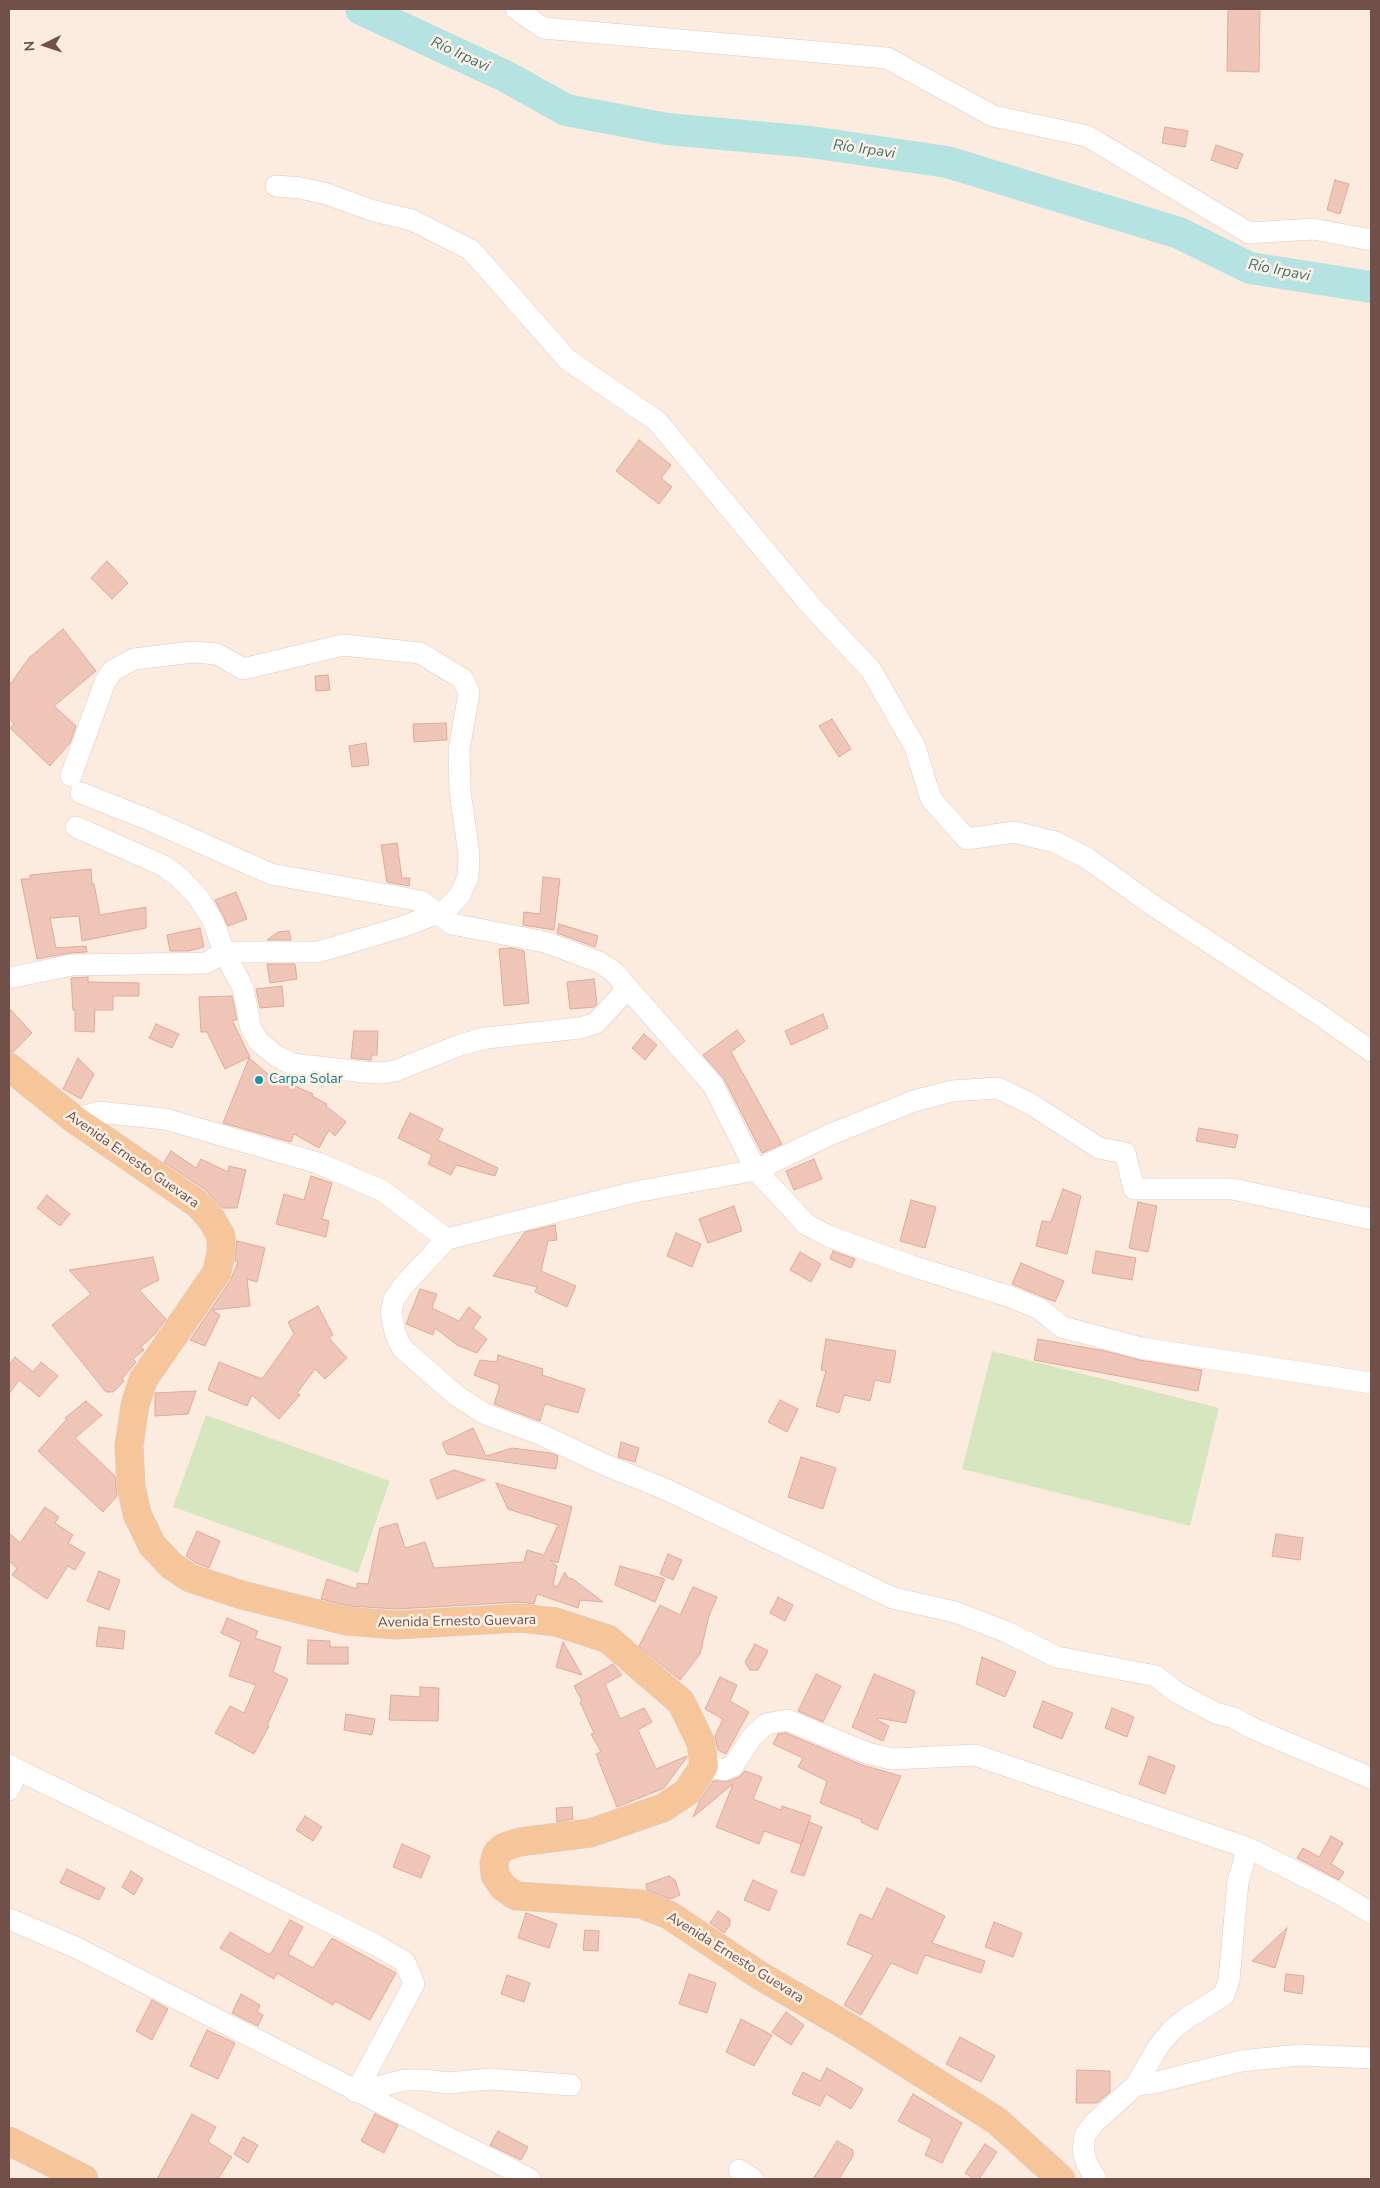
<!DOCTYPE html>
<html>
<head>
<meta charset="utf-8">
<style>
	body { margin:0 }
	#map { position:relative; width:1380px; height:2188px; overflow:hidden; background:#fbecdf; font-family:"Nunito Sans",sans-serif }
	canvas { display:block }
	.frame { position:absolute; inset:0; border:10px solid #705048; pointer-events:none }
	.north { position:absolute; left:20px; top:20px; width:50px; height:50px; -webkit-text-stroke:4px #fef0e5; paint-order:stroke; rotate:266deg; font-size:14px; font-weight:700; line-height:20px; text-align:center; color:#705048 }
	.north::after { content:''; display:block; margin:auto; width:18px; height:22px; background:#705048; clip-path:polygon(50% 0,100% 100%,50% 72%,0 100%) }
</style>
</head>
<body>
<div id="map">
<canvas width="1380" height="2188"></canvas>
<div class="frame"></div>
<div class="north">N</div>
</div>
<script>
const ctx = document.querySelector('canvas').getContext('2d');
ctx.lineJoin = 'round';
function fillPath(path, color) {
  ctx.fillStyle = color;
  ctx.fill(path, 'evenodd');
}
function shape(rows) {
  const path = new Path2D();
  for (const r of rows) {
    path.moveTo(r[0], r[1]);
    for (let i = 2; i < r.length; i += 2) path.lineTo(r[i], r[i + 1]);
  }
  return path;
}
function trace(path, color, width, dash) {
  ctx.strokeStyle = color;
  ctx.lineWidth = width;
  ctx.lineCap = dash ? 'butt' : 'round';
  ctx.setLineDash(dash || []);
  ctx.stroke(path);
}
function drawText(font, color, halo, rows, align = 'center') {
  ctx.font = font + ' "Nunito Sans",sans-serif';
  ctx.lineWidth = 5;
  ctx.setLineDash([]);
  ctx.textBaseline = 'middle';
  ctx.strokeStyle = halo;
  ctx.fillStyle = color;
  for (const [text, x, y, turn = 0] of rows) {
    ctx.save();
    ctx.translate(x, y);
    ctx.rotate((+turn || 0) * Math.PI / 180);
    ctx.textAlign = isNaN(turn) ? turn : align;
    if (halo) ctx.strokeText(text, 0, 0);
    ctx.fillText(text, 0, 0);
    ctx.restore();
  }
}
fillPath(shape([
	[992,1351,1219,1408,1190,1526,962,1469],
	[206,1415,390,1481,358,1573,173,1507]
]), '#d6e7bf');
trace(shape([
	[361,9,505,76,566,110,667,129,811,142,947,162,1179,233,1250,268,1371,287]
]), '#b5e3e2', 32);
const building = shape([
	[1228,9,1260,9,1259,72,1227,71,1228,9],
	[1165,127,1188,131,1185,147,1162,143,1165,127],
	[1216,145,1243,154,1237,169,1211,160,1216,145],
	[1335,180,1349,184,1340,214,1327,210,1335,180],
	[639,440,671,465,661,478,672,487,659,504,616,471,639,440],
	[107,561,128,583,112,599,91,578,107,561],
	[63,629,96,671,54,706,76,726,70,743,50,766,10,728,14,724,9,718,9,686,29,658,63,629],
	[328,675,330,690,316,691,315,676,328,675],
	[832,719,851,749,839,757,819,726,832,719],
	[446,723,447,740,414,742,413,724,446,723],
	[366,743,369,765,352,767,349,746,366,743],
	[397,843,402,878,410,878,409,886,387,882,381,845,397,843],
	[91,869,92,884,94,884,100,915,146,907,146,928,82,941,79,916,50,918,56,948,86,946,87,952,70,953,37,959,21,879,30,879,30,875,91,869],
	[543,877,560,879,554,930,523,925,524,912,540,914,543,877],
	[236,892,247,919,228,926,215,900,236,892],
	[559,924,598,936,595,947,557,933,559,924],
	[200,928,204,947,189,951,170,951,167,935,200,928],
	[289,931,291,940,267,940,278,932,289,931],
	[511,948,524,951,529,1003,504,1006,499,949,511,948],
	[267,964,295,964,297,979,270,983,267,964],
	[88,977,88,982,139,983,139,996,113,996,113,1010,95,1010,94,1032,75,1031,75,1010,73,1010,71,978,88,977],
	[594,979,597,1004,594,1007,570,1009,567,982,594,979],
	[282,986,284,1006,260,1008,256,989,282,986],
	[232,996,237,1020,232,1020,250,1057,225,1069,207,1032,201,1032,199,997,232,996],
	[9,1008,32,1033,13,1052,9,1052,9,1008],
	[823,1014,828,1028,791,1045,785,1031,823,1014],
	[156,1024,179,1034,172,1048,149,1038,156,1024],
	[737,1030,745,1041,731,1052,782,1144,762,1153,724,1079,703,1055,737,1030],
	[354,1031,378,1031,377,1055,372,1055,371,1060,351,1058,354,1031],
	[644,1034,657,1045,645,1060,632,1048,644,1034],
	[78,1058,94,1074,81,1099,63,1089,78,1058],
	[249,1058,268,1074,313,1094,312,1096,327,1104,326,1106,346,1122,335,1136,329,1130,319,1148,294,1134,291,1142,223,1123,249,1058],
	[410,1113,443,1129,438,1140,498,1168,495,1176,456,1165,451,1175,428,1164,432,1155,398,1138,410,1113],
	[1199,1128,1238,1135,1235,1148,1196,1141,1199,1128],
	[171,1151,196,1168,201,1159,228,1172,229,1166,246,1170,237,1208,222,1208,207,1191,164,1162,171,1151],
	[814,1159,822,1179,794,1190,786,1171,814,1159],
	[311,1176,332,1183,322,1219,329,1221,326,1237,276,1224,284,1194,304,1200,311,1176],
	[1063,1189,1081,1196,1067,1254,1036,1246,1042,1221,1051,1222,1063,1189],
	[47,1195,70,1214,60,1226,37,1208,47,1195],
	[911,1200,936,1207,925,1248,900,1241,911,1200],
	[1138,1202,1157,1206,1148,1252,1129,1248,1138,1202],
	[734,1206,742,1231,708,1243,699,1219,734,1206],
	[555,1225,557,1240,548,1241,541,1271,576,1286,567,1307,535,1292,537,1287,493,1276,525,1232,555,1225],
	[676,1233,701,1244,692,1267,667,1256,676,1233],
	[237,1241,265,1248,257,1282,247,1279,250,1306,212,1310,220,1315,205,1346,190,1340,230,1281,238,1262,235,1261,237,1241],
	[833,1251,855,1259,851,1268,830,1259,833,1251],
	[1096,1251,1136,1258,1132,1280,1092,1273,1096,1251],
	[800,1252,821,1264,811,1282,790,1270,800,1252],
	[153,1257,159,1280,139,1290,166,1319,155,1334,141,1347,144,1350,133,1359,136,1362,122,1379,124,1381,113,1392,106,1392,52,1325,91,1294,69,1270,153,1257],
	[1021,1263,1064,1281,1055,1302,1012,1284,1021,1263],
	[420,1289,437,1294,432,1308,459,1321,469,1307,481,1317,473,1328,487,1339,477,1353,457,1345,435,1328,433,1335,406,1324,420,1289],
	[318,1306,333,1335,329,1338,347,1358,325,1379,315,1369,297,1393,300,1395,279,1419,252,1395,247,1406,208,1390,219,1362,262,1379,294,1334,288,1322,318,1306],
	[826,1339,896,1351,890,1383,875,1380,870,1401,844,1395,839,1413,816,1406,826,1371,821,1370,826,1339],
	[1038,1339,1105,1351,1139,1360,1202,1370,1198,1391,1034,1360,1038,1339],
	[498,1355,543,1369,542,1375,585,1389,578,1413,545,1404,540,1421,494,1404,500,1385,474,1375,480,1360,497,1362,498,1355],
	[15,1357,33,1372,41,1362,58,1376,39,1397,19,1380,9,1394,9,1365,15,1357],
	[196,1391,188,1414,155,1416,155,1393,196,1391],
	[780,1400,798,1409,787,1432,768,1422,780,1400],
	[86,1401,102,1415,75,1438,115,1476,117,1496,103,1512,38,1451,67,1419,65,1418,86,1401],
	[473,1428,486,1456,512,1448,550,1453,558,1456,556,1469,447,1454,442,1443,473,1428],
	[621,1442,639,1448,635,1462,618,1457,621,1442],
	[801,1457,836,1468,823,1509,788,1497,801,1457],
	[454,1470,485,1480,437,1499,430,1480,454,1470],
	[496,1483,572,1507,558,1563,550,1560,557,1566,553,1585,557,1587,565,1572,568,1578,573,1579,603,1602,580,1600,578,1608,537,1594,534,1604,520,1602,396,1609,349,1606,321,1599,327,1579,357,1589,357,1583,368,1584,380,1528,397,1523,405,1548,425,1542,434,1568,524,1562,527,1550,544,1555,558,1525,508,1509,496,1483],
	[45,1507,59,1517,55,1523,73,1535,68,1543,85,1553,75,1570,68,1566,47,1599,12,1575,17,1568,9,1561,9,1533,20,1543,45,1507],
	[197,1531,220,1541,209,1568,196,1563,186,1556,197,1531],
	[1276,1534,1303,1538,1300,1560,1272,1556,1276,1534],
	[668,1554,682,1560,673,1580,660,1574,668,1554],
	[620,1566,665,1579,655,1602,615,1585,620,1566],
	[99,1571,120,1580,109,1610,87,1601,99,1571],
	[693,1587,717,1597,709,1616,700,1654,680,1680,639,1646,660,1605,680,1615,693,1587],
	[778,1597,793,1605,785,1621,770,1613,778,1597],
	[227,1618,258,1631,255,1638,281,1647,273,1672,288,1679,267,1726,269,1726,254,1754,215,1733,230,1706,244,1713,256,1685,229,1676,241,1642,221,1633,227,1618],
	[99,1627,125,1631,123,1649,96,1646,99,1627],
	[308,1640,330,1641,330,1647,348,1647,348,1664,307,1664,308,1640],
	[563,1642,582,1675,556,1667,563,1642],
	[755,1644,768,1651,758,1670,750,1670,745,1662,755,1644],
	[982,1657,1016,1672,1005,1697,976,1684,982,1657],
	[613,1664,622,1675,605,1684,620,1719,644,1708,652,1722,638,1730,656,1769,687,1756,687,1757,664,1788,617,1807,596,1754,601,1752,591,1734,594,1733,580,1702,582,1701,574,1686,613,1664],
	[816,1674,841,1686,823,1722,798,1711,816,1674],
	[874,1674,915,1691,906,1723,878,1718,877,1720,889,1726,883,1741,852,1727,874,1674],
	[720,1677,737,1685,730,1701,749,1712,726,1754,718,1750,715,1736,723,1719,705,1709,720,1677],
	[420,1687,439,1688,438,1721,389,1720,391,1695,420,1697,420,1687],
	[1043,1701,1073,1713,1062,1739,1033,1727,1043,1701],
	[1112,1708,1134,1717,1127,1737,1105,1728,1112,1708],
	[346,1714,375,1719,372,1735,344,1730,346,1714],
	[786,1733,862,1765,901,1776,877,1830,861,1822,862,1820,820,1803,827,1781,798,1767,803,1758,773,1744,778,1734,786,1733],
	[1149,1756,1175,1766,1165,1794,1139,1784,1149,1756],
	[745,1771,762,1777,753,1799,781,1810,782,1806,811,1816,801,1844,764,1831,759,1844,716,1827,733,1784,693,1817,700,1800,713,1781,729,1781,739,1777,745,1771],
	[572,1807,573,1819,557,1822,556,1808,572,1807],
	[305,1816,322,1827,313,1841,296,1830,305,1816],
	[809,1822,822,1827,804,1876,791,1872,809,1822],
	[1331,1836,1343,1843,1331,1864,1344,1872,1339,1880,1297,1858,1303,1848,1319,1857,1331,1836],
	[402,1844,430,1856,421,1878,393,1867,402,1844],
	[67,1869,105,1888,99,1900,60,1883,67,1869],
	[131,1871,143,1879,134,1895,122,1887,131,1871],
	[669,1876,675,1880,680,1895,670,1899,647,1890,646,1884,669,1876],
	[753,1880,777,1891,769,1911,744,1900,753,1880],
	[887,1888,945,1916,932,1943,985,1961,981,1973,925,1955,917,1974,891,1963,861,2015,844,2005,873,1955,847,1944,860,1914,872,1919,887,1888],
	[718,1911,730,1919,730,1925,724,1933,710,1923,718,1911],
	[526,1913,557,1924,549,1948,518,1938,526,1913],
	[290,1920,303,1927,288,1954,313,1968,332,1938,396,1973,370,2020,335,2001,333,2005,277,1973,274,1979,220,1948,230,1932,270,1955,290,1920],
	[994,1922,1022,1933,1013,1957,985,1947,994,1922],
	[1287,1928,1275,1968,1252,1961,1287,1928],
	[585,1930,599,1931,598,1951,583,1950,585,1930],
	[689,1974,716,1983,707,2013,679,2004,689,1974],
	[1286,1974,1304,1976,1302,1994,1284,1991,1286,1974],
	[507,1975,530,1983,524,2002,501,1994,507,1975],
	[241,1994,260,2005,257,2012,263,2015,258,2026,232,2013,241,1994],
	[152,2000,168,2009,152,2040,136,2031,152,2000],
	[786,2012,804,2025,791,2045,772,2032,786,2012],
	[741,2019,772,2035,754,2066,726,2052,741,2019],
	[207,2030,235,2043,218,2079,190,2066,207,2030],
	[960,2037,995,2056,981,2082,946,2064,960,2037],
	[827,2068,863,2089,851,2109,826,2094,820,2106,792,2094,803,2072,820,2081,827,2068],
	[1077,2070,1110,2071,1110,2092,1097,2103,1076,2103,1077,2070],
	[913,2094,962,2123,942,2163,925,2155,932,2139,898,2121,913,2094],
	[192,2114,216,2127,208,2142,232,2157,218,2179,157,2179,192,2114],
	[375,2114,398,2125,384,2153,361,2141,375,2114],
	[498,2131,528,2147,521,2160,490,2145,498,2131],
	[243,2137,258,2145,248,2163,234,2154,243,2137],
	[837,2141,853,2150,853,2156,839,2179,813,2179,837,2141],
	[985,2144,997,2152,979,2179,974,2179,965,2173,985,2144]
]);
fillPath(building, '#efc5b8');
trace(building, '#e1a99a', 1);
const minor = shape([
	[516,9,543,28,887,58,993,116,1087,136,1249,233,1313,229,1371,240],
	[276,186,301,188,327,194,374,211,412,220,471,250,568,360,657,421,812,607,871,670,915,747,931,799,967,839,1014,832,1055,842,1087,858,1151,904,1320,1015,1371,1051],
	[81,793,152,821,271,874,421,901,452,924,545,942,599,962,613,971,713,1085,756,1170,829,1135,914,1101,952,1091,998,1088,1031,1104,1099,1148,1125,1153,1134,1189,1233,1189,1371,1219],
	[76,827,164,866,180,878,198,897,213,921,224,952,243,988,251,1029,259,1042,278,1057,292,1064,364,1072,383,1073,395,1071,460,1045,486,1038,580,1028,596,1023,628,988],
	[9,978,72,965,206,963,224,952,318,952,402,927,446,910,460,895,468,877,469,855,460,791,459,750,469,693,463,679,420,653,343,645,243,669,217,654,193,652,134,659,112,671,105,682,71,776],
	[74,1119,99,1112,165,1119,318,1163,381,1190,447,1239],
	[1371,1383,1141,1348,1062,1327,1040,1309,1008,1296,912,1266,828,1236,806,1224,756,1170,635,1192,447,1239,403,1286,394,1299,391,1312,395,1333,402,1348,457,1396,485,1414,542,1435,603,1464,665,1489,893,1598,955,1612,1007,1632,1057,1657,1156,1676,1176,1692,1216,1713,1234,1718,1252,1728,1371,1778],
	[9,1765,18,1770,9,1790],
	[704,1766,724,1770,733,1766,752,1737,766,1724,787,1720,867,1753,892,1759,975,1755,1248,1848,1338,1893,1371,1913],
	[18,1770,241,1878,376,1945,405,1962,414,1984,356,2092,405,2080,425,2080,448,2083,489,2079,571,2085],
	[9,1919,75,1947,530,2179],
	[1136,2085,1154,2083,1241,2061,1300,2055,1371,2058],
	[739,2170,753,2179],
	[1096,2179,1087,2164,1083,2150,1085,2135,1094,2123,1136,2085,1158,2047,1171,2031,1187,2018,1224,1995,1229,1980,1238,1882,1248,1848]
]);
const major = shape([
	[9,1067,74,1119,198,1204,212,1220,221,1236,221,1253,217,1272,143,1380,135,1405,129,1446,131,1486,137,1514,152,1545,172,1566,190,1578,242,1595,346,1621,396,1625,521,1618,556,1622,608,1639,681,1702,701,1743,704,1766,687,1792,663,1808,590,1833,520,1842,504,1847,497,1853,494,1863,495,1875,503,1887,516,1896,641,1904,669,1915,759,1975,855,2031,997,2121,1061,2179],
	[9,2141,84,2179]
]);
trace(minor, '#e0c9bf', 22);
trace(major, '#d7cecc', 29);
trace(minor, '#fff', 21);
trace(major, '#f7c59a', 28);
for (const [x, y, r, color] of [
	[259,1080,5,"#0f9aa8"]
]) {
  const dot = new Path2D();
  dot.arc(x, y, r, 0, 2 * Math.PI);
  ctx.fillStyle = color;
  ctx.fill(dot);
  trace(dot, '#fef0e5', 2);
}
drawText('14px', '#0d838f', '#fef0e5', [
	["Carpa Solar",269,1080]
], 'left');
drawText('14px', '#705048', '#fef0e5', [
	["Avenida Ernesto Guevara",132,1160,35],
	["Avenida Ernesto Guevara",457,1622,-1],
	["Avenida Ernesto Guevara",735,1958,32]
]);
drawText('italic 15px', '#3e7576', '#fef0e5', [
	["Río Irpavi",460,55,25],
	["Río Irpavi",864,150,8],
	["Río Irpavi",1279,271,11]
]);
</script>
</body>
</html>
